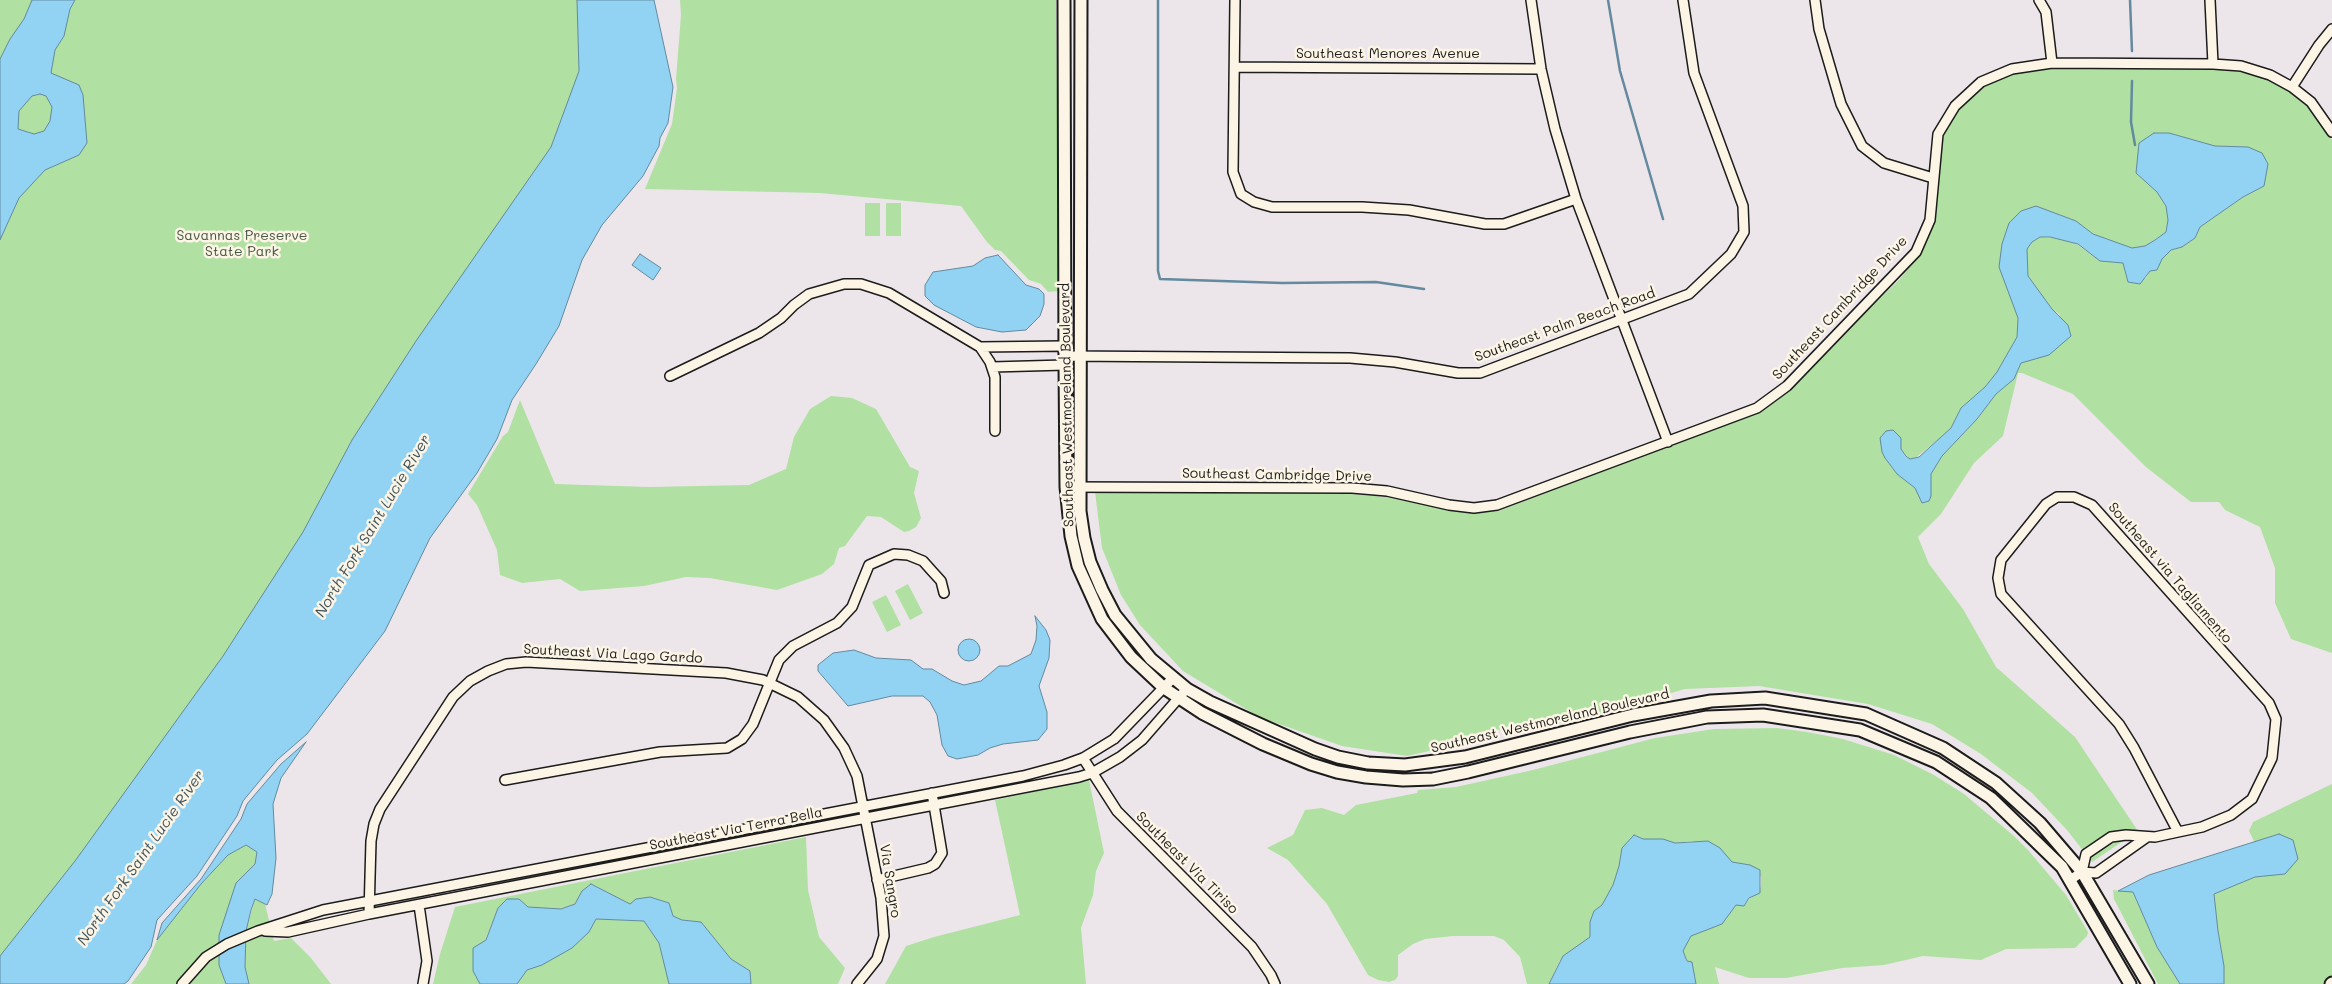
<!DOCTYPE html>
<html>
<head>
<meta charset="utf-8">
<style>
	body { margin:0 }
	canvas { display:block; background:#ece5ea }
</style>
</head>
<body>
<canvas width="2332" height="984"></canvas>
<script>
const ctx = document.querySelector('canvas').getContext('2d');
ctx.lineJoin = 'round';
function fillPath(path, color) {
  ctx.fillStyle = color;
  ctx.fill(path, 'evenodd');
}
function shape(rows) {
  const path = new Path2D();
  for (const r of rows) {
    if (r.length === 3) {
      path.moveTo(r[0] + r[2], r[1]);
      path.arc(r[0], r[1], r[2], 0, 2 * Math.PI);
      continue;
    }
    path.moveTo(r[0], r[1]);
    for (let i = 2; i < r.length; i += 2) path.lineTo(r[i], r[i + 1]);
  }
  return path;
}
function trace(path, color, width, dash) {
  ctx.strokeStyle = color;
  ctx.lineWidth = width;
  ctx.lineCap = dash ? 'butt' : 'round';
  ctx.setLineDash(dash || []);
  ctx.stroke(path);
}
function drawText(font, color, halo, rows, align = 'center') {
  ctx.font = font + ' Mali,sans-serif';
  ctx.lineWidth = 5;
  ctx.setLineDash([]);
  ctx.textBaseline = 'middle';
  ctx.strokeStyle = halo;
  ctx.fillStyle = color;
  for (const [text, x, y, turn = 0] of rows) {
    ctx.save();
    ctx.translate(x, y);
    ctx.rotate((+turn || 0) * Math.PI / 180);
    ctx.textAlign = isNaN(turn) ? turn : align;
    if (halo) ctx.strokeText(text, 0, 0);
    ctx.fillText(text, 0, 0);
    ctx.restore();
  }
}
fillPath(shape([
	[0,0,619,0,611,103,0,984],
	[680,0,1056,0,1059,291,1048,292,1041,284,1029,280,1001,251,995,250,987,242,961,206,820,193,645,189,672,124,677,88,676,79,681,15],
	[2052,68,2213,69,2240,72,2269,80,2290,92,2307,106,2332,140,2332,653,2291,639,2275,603,2275,568,2260,527,2225,510,2219,502,2191,502,2146,467,2073,394,2022,373,2018,373,2003,436,1974,463,1941,514,1918,537,1929,564,1963,609,1996,667,2075,737,2138,831,2092,862,2067,830,2032,793,1981,754,1932,724,1868,704,1759,686,1685,689,1602,713,1521,732,1493,729,1477,733,1429,751,1407,756,1342,746,1259,717,1183,671,1140,625,1121,595,1102,548,1095,492,1352,494,1386,497,1449,510,1474,513,1498,511,1758,413,1791,389,1860,318,1899,280,1920,254,1934,223,1943,136,1959,109,1983,87,2013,74],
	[2169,133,2215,146,2248,147,2264,186,2243,197,2200,227,2195,238,2182,247,2171,250,2162,259,2157,270,2150,271,2146,278,2128,282,2123,263,2100,261,2078,245,2064,239,2040,237,2032,242,2027,249,2028,276,2052,309,2060,315,2021,362,2014,379,1996,394,1977,419,1942,456,1931,474,1931,496,1922,502,1915,488,1897,474,1885,458,1901,438,1901,449,1910,459,1914,459,1944,435,1951,428,1961,408,1985,387,1997,372,2017,337,2021,211,2036,207,2076,221,2093,234,2132,248,2145,246,2166,232,2168,220,2166,206,2157,192,2136,173],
	[865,203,880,203,880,236,865,236],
	[886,203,901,203,901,236,886,236],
	[831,396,852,398,876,409,910,467,919,471,914,493,921,518,916,527,909,531,904,532,881,517,867,516,845,546,839,548,834,564,822,574,777,590,710,578,686,577,644,586,580,591,560,579,522,583,500,575,497,550,477,505,468,494,503,436,508,432,520,400,555,484,649,487,749,485,786,469,794,437,810,409],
	[908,584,923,613,910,620,895,591],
	[886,595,901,625,887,632,872,602],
	[1777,728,1807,732,1843,739,1894,755,1934,775,1964,794,2014,836,2028,850,2066,895,2088,932,2087,936,2075,948,2006,949,1981,960,1923,956,1884,965,1842,968,1786,978,1749,978,1715,967,1719,984,1696,984,1695,976,1683,951,1691,936,1721,924,1736,905,1744,905,1761,887,1761,877,1750,865,1732,862,1726,856,1692,841,1675,843,1663,839,1643,839,1634,835,1622,848,1619,866,1613,885,1602,905,1594,911,1590,922,1590,937,1560,960,1549,984,1527,984,1520,957,1504,940,1494,936,1453,936,1425,939,1413,944,1398,955,1398,976,1395,980,1389,982,1378,980,1368,975,1327,904,1288,860,1267,848,1293,835,1305,810,1322,808,1344,815,1356,805,1417,793,1418,790,1456,787,1533,770,1655,738,1714,729],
	[1089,780,1104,853,1096,871,1093,895,1081,928,1086,984,885,984,906,946,934,937,1020,915,995,800],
	[2332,784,2332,976,2324,984,2224,984,2224,966,2218,931,2214,894,2255,877,2285,874,2279,834,2255,843,2249,831,2253,822],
	[806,837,808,890,819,937,845,968,838,984,751,984,750,971,731,959,701,922,682,920,672,916,669,903,650,897,630,904,591,884,582,891,575,904,561,909,528,907,519,899,498,908,473,971,480,984,433,984,440,954,455,907],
	[246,845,257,852,255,864,236,883,219,965,226,984,131,984,146,965,157,940,165,929,201,884,228,855],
	[2113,890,2133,892,2157,947,2180,984,2158,984,2114,899],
	[255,899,265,904,274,941,291,938,311,958,331,984,249,984,245,967,246,931],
	[596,919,644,921,659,943,669,984,517,984,527,970,542,965,589,932]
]), '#b0e1a2');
const water = shape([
	[32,0,75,0,70,9,64,36,55,50,51,73,79,85,83,95,87,143,79,155,45,170,19,198,0,240,0,59,10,39,24,19,32,0],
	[40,94,46,96,52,107,50,121,44,131,34,134,18,129,19,111,32,96,40,94],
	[577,0,654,0,673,87,668,123,660,138,659,146,643,176,602,225,582,260,559,326,536,364,512,400,497,439,477,473,430,538,385,631,307,734,277,760,243,801,237,816,197,876,157,920,151,947,128,981,124,984,0,984,0,956,75,861,223,656,303,532,352,440,416,341,551,147,579,71,577,0],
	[2154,133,2169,133,2215,146,2248,147,2262,153,2268,164,2264,186,2243,197,2200,227,2195,238,2182,247,2171,250,2162,259,2157,270,2150,271,2140,284,2128,282,2123,263,2100,261,2078,244,2050,237,2040,237,2032,242,2027,249,2028,276,2052,309,2068,325,2071,336,2049,355,2021,363,2014,379,1996,394,1977,419,1942,456,1931,474,1931,496,1929,501,1922,503,1915,488,1897,474,1885,458,1882,452,1880,438,1886,431,1893,430,1901,438,1901,449,1906,456,1910,459,1919,457,1951,428,1961,408,1985,387,1997,372,2017,337,2018,318,1999,267,2002,244,2009,223,2021,211,2036,206,2076,221,2093,234,2132,248,2145,246,2155,240,2166,232,2168,220,2166,206,2157,192,2136,173,2139,143,2154,133],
	[640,254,661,268,653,280,632,265,640,254],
	[998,255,1026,285,1039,289,1044,294,1044,304,1040,316,1026,330,1002,332,976,327,934,305,925,296,925,285,933,272,973,266,985,258,998,255],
	[1035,616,1046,630,1050,640,1049,658,1039,686,1047,712,1047,729,1038,740,1003,744,990,748,978,755,957,759,948,756,942,745,937,715,930,702,923,696,892,696,848,706,818,671,818,665,833,653,854,650,876,658,911,660,923,669,932,669,952,681,964,685,981,681,999,666,1008,666,1031,654,1036,640,1037,626,1035,616],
	[969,650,11],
	[306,742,281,778,273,804,276,858,272,894,267,905,255,899,251,910,246,931,245,967,249,984,226,984,219,965,219,935,236,883,255,864,257,852,246,845,228,855,201,884,157,940,162,923,201,879,241,819,247,804,281,764,306,742],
	[2279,834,2293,840,2298,859,2285,874,2255,877,2214,894,2218,931,2224,966,2224,984,2180,984,2157,947,2133,892,2118,891,2149,875,2279,834],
	[1634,835,1643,839,1663,839,1675,843,1708,841,1720,848,1732,862,1750,865,1760,870,1760,893,1749,898,1744,906,1736,905,1722,924,1691,936,1683,951,1687,961,1692,962,1696,984,1549,984,1563,956,1590,937,1590,922,1594,911,1602,905,1613,885,1619,866,1622,848,1634,835],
	[591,884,630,904,636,899,650,897,669,903,673,916,682,920,701,922,731,959,750,971,751,984,669,984,659,943,644,921,596,919,589,932,572,948,542,965,527,970,517,984,480,984,473,971,473,948,486,940,498,908,507,899,519,899,528,907,561,909,575,904,582,891,591,884]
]);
fillPath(water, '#92d3f4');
trace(water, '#638a9e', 1);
trace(shape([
	[1158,0,1158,271,1160,279,1282,283,1376,282,1424,289],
	[1608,0,1620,71,1663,219],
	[2130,0,2132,51],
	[2132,81,2131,122,2135,145]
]), '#638a9e', 2.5);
const minor = shape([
	[1235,0,1233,172,1241,194,1254,202,1272,207,1362,207,1409,210,1485,224,1504,224,1576,199],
	[1531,0,1541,69,1555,129,1576,199,1668,442],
	[1815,0,1819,29,1841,104,1862,146,1884,163,1933,178],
	[2039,0,2046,12,2052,63],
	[2210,0,2213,64],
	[1235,67,1541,69],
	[2292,87,2319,45,2332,29],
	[980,347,990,362,995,377,995,431],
	[1065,356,1350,358,1395,362,1458,373,1480,373,1689,294,1731,254,1744,232,1743,206,1694,73,1683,0],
	[992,367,1065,365],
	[670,376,759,333,781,318,794,305,809,294,844,284,861,284,889,293,980,347,1064,346],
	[1066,487,1352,488,1387,491,1449,505,1474,508,1497,505,1757,408,1787,386,1916,252,1930,220,1938,134,1955,106,1981,82,2012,69,2052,63,2213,64,2241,66,2270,75,2292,87,2311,102,2332,132],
	[1083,758,1117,811,1252,947,1271,975,1275,984],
	[505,780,660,752,727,748,742,739,753,724,779,660,793,646,837,623,852,607,869,565,894,554,908,555,923,561,931,570,941,581,944,593],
	[2082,872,2086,854,2111,837,2126,835,2155,837,2178,832,2202,827,2231,815,2252,799,2272,758,2276,719,2269,703,2092,505,2074,497,2057,497,2046,504,2001,560,1998,578,2001,594,2119,724,2134,748,2178,832],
	[877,880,928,868,935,864,942,853,932,793],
	[2070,880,2082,872,2096,873,2147,837],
	[419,905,427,961,423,984],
	[369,914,371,841,374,824,380,809,453,697,470,681,488,671,506,664,526,662,726,673,763,680,798,697,824,720,844,748,857,776,881,898,884,936,877,959,857,984],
	[265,931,288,932,369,914,1079,777,1092,773,1120,757,1142,740,1183,693],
	[182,984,206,957,227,944,258,931,323,910,1023,776,1064,765,1083,758,1114,739,1173,678]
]);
const tertiary = shape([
	[1064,0,1065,365,1066,487,1071,536,1078,566,1102,619,1131,657,1164,688,1202,713,1263,744,1311,764,1337,772,1366,777,1403,780,1433,779,1468,772,1630,732,1707,717,1763,715,1860,730,1936,762,1991,798,2062,867,2130,984],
	[1081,0,1080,511,1084,538,1090,562,1102,590,1115,615,1151,659,1187,689,1210,702,1315,749,1338,757,1368,763,1405,765,1465,757,1633,715,1711,701,1765,698,1866,714,1943,748,1996,783,2040,823,2082,872,2148,984],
	[2331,984,2332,983]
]);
trace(minor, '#1c1c1c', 12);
trace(tertiary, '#1c1c1c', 15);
trace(minor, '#fcf5e5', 9);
trace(tertiary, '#fcf5e5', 11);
drawText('14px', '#1c1c1c', '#fcf5e5', [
	["Southeast Menores Avenue",1388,54],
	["Southeast Cambridge Drive",1840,308,-47],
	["Southeast Palm Beach Road",1565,325,-20],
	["Southeast Westmoreland Boulevard",1067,405,-91],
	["Southeast Cambridge Drive",1277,475,1],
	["Southeast via Tagliamento",2170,573,49],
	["Southeast Via Lago Gardo",613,654,3],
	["Southeast Westmoreland Boulevard",1550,721,-13],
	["Southeast Via Terra Bella",736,829,-11],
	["Southeast Via Tiriso",1187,863,45],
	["Via Sangro",890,881,81]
]);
drawText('14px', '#485744', '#fcf5e5', [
	["Savannas Preserve",242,236],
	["State Park",242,252]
]);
drawText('italic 15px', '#3f535d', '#fcf5e5', [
	["North Fork Saint Lucie River",373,526,-59],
	["North Fork Saint Lucie River",141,858,-55]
]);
</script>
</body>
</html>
